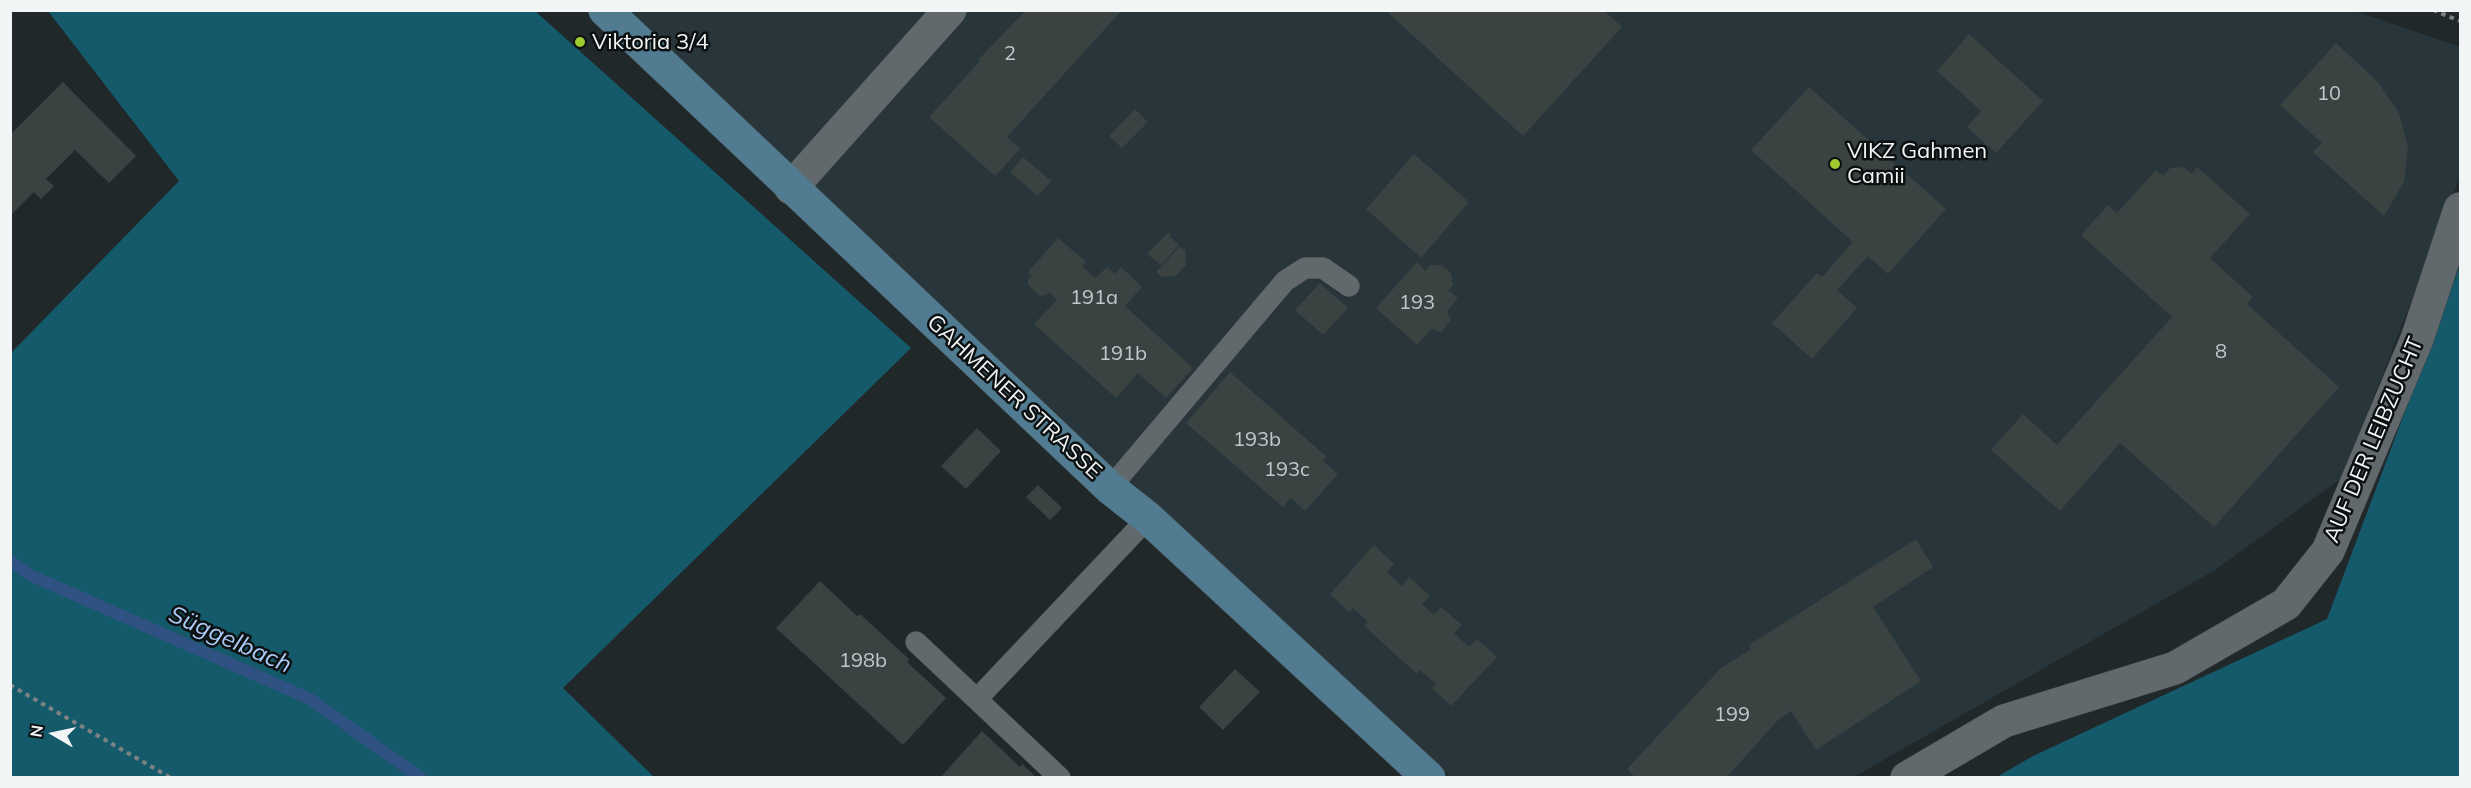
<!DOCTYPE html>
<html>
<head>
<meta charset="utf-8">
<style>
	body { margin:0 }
	#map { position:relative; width:2471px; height:788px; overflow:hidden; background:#21282a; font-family:Mulish,sans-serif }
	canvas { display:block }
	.frame { position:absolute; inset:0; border:12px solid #f1f5f6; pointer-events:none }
	.north { position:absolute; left:24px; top:704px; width:60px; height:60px; -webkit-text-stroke:4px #0d1011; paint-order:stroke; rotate:279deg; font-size:16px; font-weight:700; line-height:24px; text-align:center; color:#f1f5f6 }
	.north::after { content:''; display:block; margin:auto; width:21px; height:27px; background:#f1f5f6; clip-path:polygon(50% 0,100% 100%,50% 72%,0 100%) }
</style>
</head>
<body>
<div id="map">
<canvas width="2471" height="788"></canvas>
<div class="frame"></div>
<div class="north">N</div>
</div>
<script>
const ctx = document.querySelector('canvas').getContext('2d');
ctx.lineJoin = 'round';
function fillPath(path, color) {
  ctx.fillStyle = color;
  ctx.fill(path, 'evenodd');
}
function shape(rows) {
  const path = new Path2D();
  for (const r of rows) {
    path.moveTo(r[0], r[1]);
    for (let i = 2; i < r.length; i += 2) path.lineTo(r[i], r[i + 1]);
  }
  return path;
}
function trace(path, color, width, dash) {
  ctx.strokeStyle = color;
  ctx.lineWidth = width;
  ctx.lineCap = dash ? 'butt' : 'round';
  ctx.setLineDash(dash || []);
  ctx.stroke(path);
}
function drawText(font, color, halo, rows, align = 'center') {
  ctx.font = font + ' Mulish,sans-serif';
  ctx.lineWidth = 5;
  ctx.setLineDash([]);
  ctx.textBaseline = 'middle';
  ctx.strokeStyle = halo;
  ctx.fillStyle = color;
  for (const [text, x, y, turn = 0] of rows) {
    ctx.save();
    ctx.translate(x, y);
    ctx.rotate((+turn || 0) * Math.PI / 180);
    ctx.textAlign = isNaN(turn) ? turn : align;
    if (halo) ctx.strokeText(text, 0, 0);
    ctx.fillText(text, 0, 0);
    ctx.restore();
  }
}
fillPath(shape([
	[618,11,2356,11,2460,47,2460,177,2342,478,2215,570,1854,777,1451,777,1141,496]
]), '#28353a');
fillPath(shape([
	[48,11,535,11,911,348,563,688,654,777,11,777,11,353,179,181],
	[2460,265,2460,777,1995,778,2033,756,2327,619]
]), '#145a6b');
trace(shape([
	[10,561,30,575,310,699,421,778]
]), '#305282', 12);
fillPath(shape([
	[1026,10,1122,10,1007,137,1020,149,995,176,929,117,980,61,979,59],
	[1385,10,1603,10,1622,27,1523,136],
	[1969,34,2043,101,1996,153,1967,127,1981,111,1937,71],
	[2336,43,2378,82,2399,113,2408,147,2404,182,2384,216,2313,152,2322,143,2280,105],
	[63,82,136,156,109,183,75,150,46,179,54,186,41,199,34,192,10,216,10,135],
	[1809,87,1946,209,1888,274,1868,256,1837,290,1857,308,1812,359,1772,323,1817,273,1822,277,1853,242,1751,150],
	[1135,109,1148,122,1122,148,1109,136],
	[1414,154,1469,202,1421,258,1366,209],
	[1023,157,1051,181,1038,196,1010,172],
	[2184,167,2192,174,2197,167,2250,214,2210,258,2253,297,2247,304,2339,387,2214,527,2120,443,2060,511,1991,450,2023,414,2057,445,2172,317,2081,235,2108,205,2117,213,2156,170,2163,176,2170,168],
	[1169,232,1171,235,1169,236,1179,245,1161,265,1147,254],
	[1058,238,1086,262,1082,266,1095,278,1107,267,1115,274,1121,267,1142,287,1125,306,1193,368,1166,398,1138,373,1116,398,1034,324,1057,300,1049,292,1047,295,1040,296,1028,285,1028,279,1032,276,1027,273],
	[1180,246,1185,250,1186,265,1176,276,1162,277,1156,272],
	[1417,262,1426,271,1430,265,1442,265,1451,273,1453,285,1448,290,1458,298,1447,311,1451,320,1441,332,1431,329,1417,345,1376,308],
	[1320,283,1348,308,1323,335,1295,310],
	[1230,372,1327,457,1323,461,1338,474,1305,511,1291,498,1283,507,1186,423],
	[977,428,1001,451,966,489,941,466],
	[1038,485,1062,508,1050,520,1026,497],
	[1916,539,1933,567,1873,607,1921,681,1816,750,1791,711,1778,720,1726,778,1636,778,1627,769,1721,668,1751,649,1749,645],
	[1374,545,1394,564,1387,572,1402,586,1409,577,1430,596,1422,604,1434,615,1441,607,1462,625,1454,633,1469,647,1477,639,1497,657,1451,706,1432,688,1436,684,1420,670,1417,674,1364,626,1368,622,1353,608,1349,612,1330,594],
	[820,581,857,616,860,614,910,660,907,662,946,698,903,745,776,628],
	[1235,669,1260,692,1223,730,1199,707],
	[982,731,1020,767,1022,764,1037,778,940,778]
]), '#3a4242');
const service = shape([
	[1110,488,1285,281,1305,268,1323,268,1349,286],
	[916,642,1060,778],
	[977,699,1148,518]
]);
const minor = shape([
	[791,188,950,10],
	[1907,778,2004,721,2175,668,2286,604,2328,551,2417,339,2460,209]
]);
const secondary = shape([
	[605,10,1110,488,1148,518,1429,778]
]);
trace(service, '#3e4344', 22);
trace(minor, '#3e4344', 34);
trace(secondary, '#3e4344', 34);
trace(shape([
	[2433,10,2460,21],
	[10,685,171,778]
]), '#7c8283', 4, [4.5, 4.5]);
trace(service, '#62696c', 21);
trace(minor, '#62696c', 33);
trace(secondary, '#507b90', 33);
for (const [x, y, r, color] of [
	[580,42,6,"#9dca2f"],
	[1835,164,6,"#9dca2f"]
]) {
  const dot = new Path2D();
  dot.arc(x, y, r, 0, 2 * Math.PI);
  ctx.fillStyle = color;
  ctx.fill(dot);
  trace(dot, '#0d1011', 2);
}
drawText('20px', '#c3c8c9', null, [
	["2",1010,54],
	["10",2329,94],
	["191a",1094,298],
	["193",1417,303],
	["8",2221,352],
	["191b",1123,354],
	["193b",1257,440],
	["193c",1287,470],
	["198b",863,661],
	["199",1732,715]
]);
drawText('22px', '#f1f5f6', '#0d1011', [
	["Viktoria 3/4",592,42],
	["VIKZ Gahmen",1847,151],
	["Camii",1847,176]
], 'left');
drawText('22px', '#f1f5f6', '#0d1011', [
	["GAHMENER STRASSE",1014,397,43],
	["AUF DER LEIBZUCHT",2374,440,-67]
]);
drawText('italic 24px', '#aacaf6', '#0d1011', [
	["Süggelbach",230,640,24]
]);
</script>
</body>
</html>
